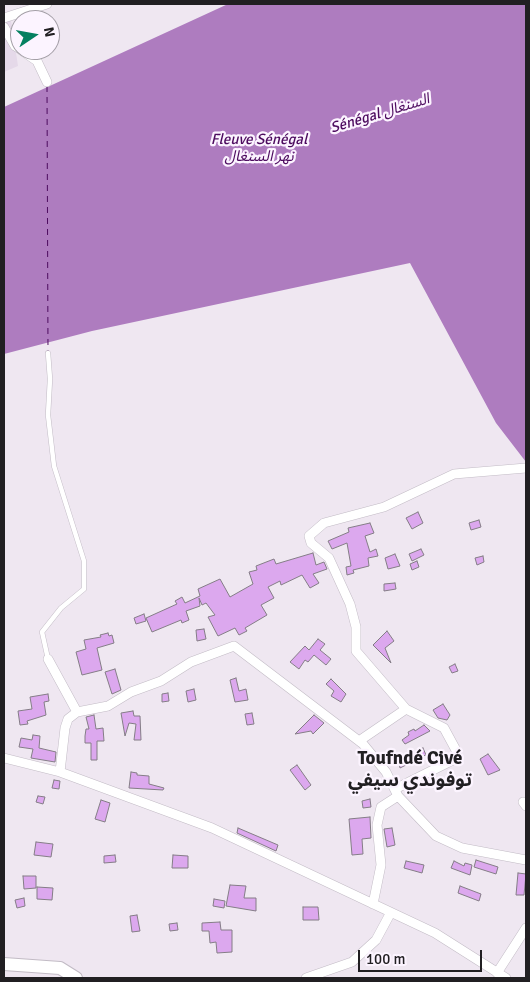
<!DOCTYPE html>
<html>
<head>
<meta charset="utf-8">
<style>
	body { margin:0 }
	#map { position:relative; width:530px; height:982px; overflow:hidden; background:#efe7f1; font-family:Signika,sans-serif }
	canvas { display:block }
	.frame { position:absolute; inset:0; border:5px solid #211f22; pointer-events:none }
	.north { position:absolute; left:10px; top:10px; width:50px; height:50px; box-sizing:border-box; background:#fcf4ff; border:1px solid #a49fa7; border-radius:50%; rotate:78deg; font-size:14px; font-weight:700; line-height:20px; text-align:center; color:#211f22 }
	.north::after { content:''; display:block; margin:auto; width:18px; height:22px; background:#048060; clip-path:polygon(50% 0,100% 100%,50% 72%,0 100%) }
	.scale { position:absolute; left:358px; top:950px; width:124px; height:22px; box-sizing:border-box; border:2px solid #211f22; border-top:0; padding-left:6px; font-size:15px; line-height:18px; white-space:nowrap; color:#211f22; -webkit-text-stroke:4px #fcf4ff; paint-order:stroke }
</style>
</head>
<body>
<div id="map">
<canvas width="530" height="982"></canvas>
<div class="frame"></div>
<div class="north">N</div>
<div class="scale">100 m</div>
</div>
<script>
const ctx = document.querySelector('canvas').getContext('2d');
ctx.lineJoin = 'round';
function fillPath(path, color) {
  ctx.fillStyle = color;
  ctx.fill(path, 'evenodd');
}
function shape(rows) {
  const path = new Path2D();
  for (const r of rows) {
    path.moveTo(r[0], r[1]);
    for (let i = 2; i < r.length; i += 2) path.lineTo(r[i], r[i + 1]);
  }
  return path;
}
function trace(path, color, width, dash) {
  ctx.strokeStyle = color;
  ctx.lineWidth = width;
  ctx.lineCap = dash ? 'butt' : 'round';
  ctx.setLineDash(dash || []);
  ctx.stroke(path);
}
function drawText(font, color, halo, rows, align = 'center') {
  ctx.font = font + ' Signika,"Noto Sans Arabic",sans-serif';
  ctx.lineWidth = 4.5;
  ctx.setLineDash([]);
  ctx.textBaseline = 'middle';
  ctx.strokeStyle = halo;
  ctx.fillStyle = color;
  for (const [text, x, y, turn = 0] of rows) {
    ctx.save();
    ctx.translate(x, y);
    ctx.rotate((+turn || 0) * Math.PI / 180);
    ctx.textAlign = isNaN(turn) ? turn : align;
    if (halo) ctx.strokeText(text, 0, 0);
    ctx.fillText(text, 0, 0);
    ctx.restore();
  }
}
fillPath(shape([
	[11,20,18,66,4,72,4,21]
]), '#e5d9e9');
fillPath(shape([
	[228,4,526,4,526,462,496,423,410,263,92,331,4,354,4,107]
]), '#ae7cbf');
trace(shape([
	[47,86,48,352]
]), '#4d0b5f', 1, [6, 5]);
const building = shape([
	[418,512,423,523,412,529,406,518,418,512],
	[479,520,481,527,471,530,469,523,479,520],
	[370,523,374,533,365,536,370,552,376,549,378,556,368,558,369,566,353,570,354,573,347,575,346,567,351,566,347,543,332,549,328,541,349,532,348,528,370,523],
	[421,549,424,555,412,561,409,554,421,549],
	[313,553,316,565,324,562,327,569,313,574,319,583,310,588,302,575,281,585,280,581,268,587,274,598,261,605,267,615,245,628,247,631,239,635,235,628,218,636,208,617,215,615,206,603,202,605,199,598,200,606,186,611,189,620,182,623,181,620,152,632,146,618,177,604,175,601,182,597,185,603,200,596,198,589,220,579,230,597,253,584,249,572,257,570,256,566,274,559,276,564,313,553],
	[395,554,400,566,388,569,385,558,395,554],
	[483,556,484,562,477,565,475,558,483,556],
	[417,561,419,567,412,570,410,564,417,561],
	[395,583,396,589,384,591,384,584,395,583],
	[144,614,146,621,136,624,134,618,144,614],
	[204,629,206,639,197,641,196,630,204,629],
	[387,631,394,641,385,648,391,663,373,645,387,631],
	[108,633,109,636,112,635,114,643,97,648,102,670,82,675,76,652,86,649,84,640,101,637,100,635,108,633],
	[318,639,325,644,320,650,331,659,326,665,314,655,308,662,305,660,299,669,290,662,305,646,309,650,318,639],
	[455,664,458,671,452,673,449,667,455,664],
	[115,669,121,690,112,694,105,672,115,669],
	[236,678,239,691,246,689,248,700,235,702,230,680,236,678],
	[331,679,346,694,341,702,331,696,334,691,326,684,331,679],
	[194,689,196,700,188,702,186,691,194,689],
	[168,693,169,701,162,702,162,694,168,693],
	[48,694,49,701,44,702,46,715,27,721,28,724,20,725,18,711,32,709,30,697,48,694],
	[443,704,450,715,447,720,438,718,433,710,443,704],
	[133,711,134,716,140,716,141,740,134,740,136,724,129,723,125,736,121,713,133,711],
	[252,713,254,724,247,725,245,714,252,713],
	[94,715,96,729,103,728,104,741,97,741,97,760,91,760,91,743,85,743,85,736,86,729,89,729,86,717,94,715],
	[314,715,324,723,313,734,311,731,295,734,314,715],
	[424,725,430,731,405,744,402,740,409,735,408,732,414,729,415,731,424,725],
	[33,735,40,736,39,748,56,752,55,762,31,758,33,749,19,747,21,738,32,740,33,735],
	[423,748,426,755,420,757,416,750,423,748],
	[409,753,412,762,400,768,398,758,409,753],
	[488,754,500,770,488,775,480,759,488,754],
	[297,765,311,785,305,790,290,770,297,765],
	[131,772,137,773,137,775,149,776,149,784,164,788,163,790,129,788,131,772],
	[54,780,60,781,59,789,52,788,54,780],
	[38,796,45,797,43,804,36,802,38,796],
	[370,799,371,807,363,808,362,801,370,799],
	[101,800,110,803,105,822,95,819,101,800],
	[370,817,371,838,362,839,363,854,352,855,349,819,370,817],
	[238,828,278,845,276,851,237,833,238,828],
	[392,828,395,845,387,847,384,829,392,828],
	[36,842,53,844,51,857,34,855,36,842],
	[115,855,116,862,104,863,104,856,115,855],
	[173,855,188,856,188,868,172,868,173,855],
	[476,860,498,867,496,874,474,867,476,860],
	[406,861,424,865,422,873,404,868,406,861],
	[454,861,464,866,465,863,472,865,470,875,451,868,454,861],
	[518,873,526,874,524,895,516,895,518,873],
	[23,876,36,876,36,888,24,889,23,876],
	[230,885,246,886,244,898,256,898,256,911,226,906,230,885],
	[460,886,481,894,479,901,458,893,460,886],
	[37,887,53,888,52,900,37,899,37,887],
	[24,898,25,906,17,908,15,900,24,898],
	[214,899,225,901,224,908,213,906,214,899],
	[303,907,318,907,319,920,303,920,303,907],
	[137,915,140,931,132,932,130,916,137,915],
	[220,922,221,930,232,930,232,952,217,953,216,942,210,943,209,931,202,931,202,923,220,922],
	[177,923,178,930,170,931,169,924,177,923]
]);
fillPath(building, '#dca8ee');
trace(building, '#847d86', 1);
const lane = shape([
	[48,659,42,632,61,608,84,589,84,561,54,466,48,415,50,379,48,353]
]);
const street = shape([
	[4,18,47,4],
	[4,27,15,46,20,49],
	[21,50,37,61,47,82],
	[48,659,77,712],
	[359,741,406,709],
	[4,758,60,772,212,828,435,933,506,978],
	[60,772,65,728,68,719,77,712,108,706,131,692,161,681,191,662,234,646,363,744,386,772,398,796,436,836,462,848,526,860],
	[395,789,455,759,457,752,444,728,406,709,356,651,356,627,350,604,329,558,311,543,309,536,324,523,384,507,454,474,526,468],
	[523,802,526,806],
	[373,904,381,865,377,825,381,807,398,796],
	[497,973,526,928],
	[306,978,352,962,376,940,390,914]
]);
const primary = shape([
	[4,964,60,968,76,978]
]);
trace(lane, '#c2bbc5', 5.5);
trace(street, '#c2bbc5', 10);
trace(primary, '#c2bbc5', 14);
trace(lane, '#fff', 4.5);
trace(street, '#fff', 9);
trace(primary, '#fff', 12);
drawText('italic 15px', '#4d0b5f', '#fcf4ff', [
	["Sénégal السنغال",380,114,-17],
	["Fleuve Sénégal",259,140],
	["نهر السنغال",259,157]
]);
drawText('bold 19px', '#211f22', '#fcf4ff', [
	["Toufndé Civé",410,759],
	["توفوندي سيفي",410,781]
]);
</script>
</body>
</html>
